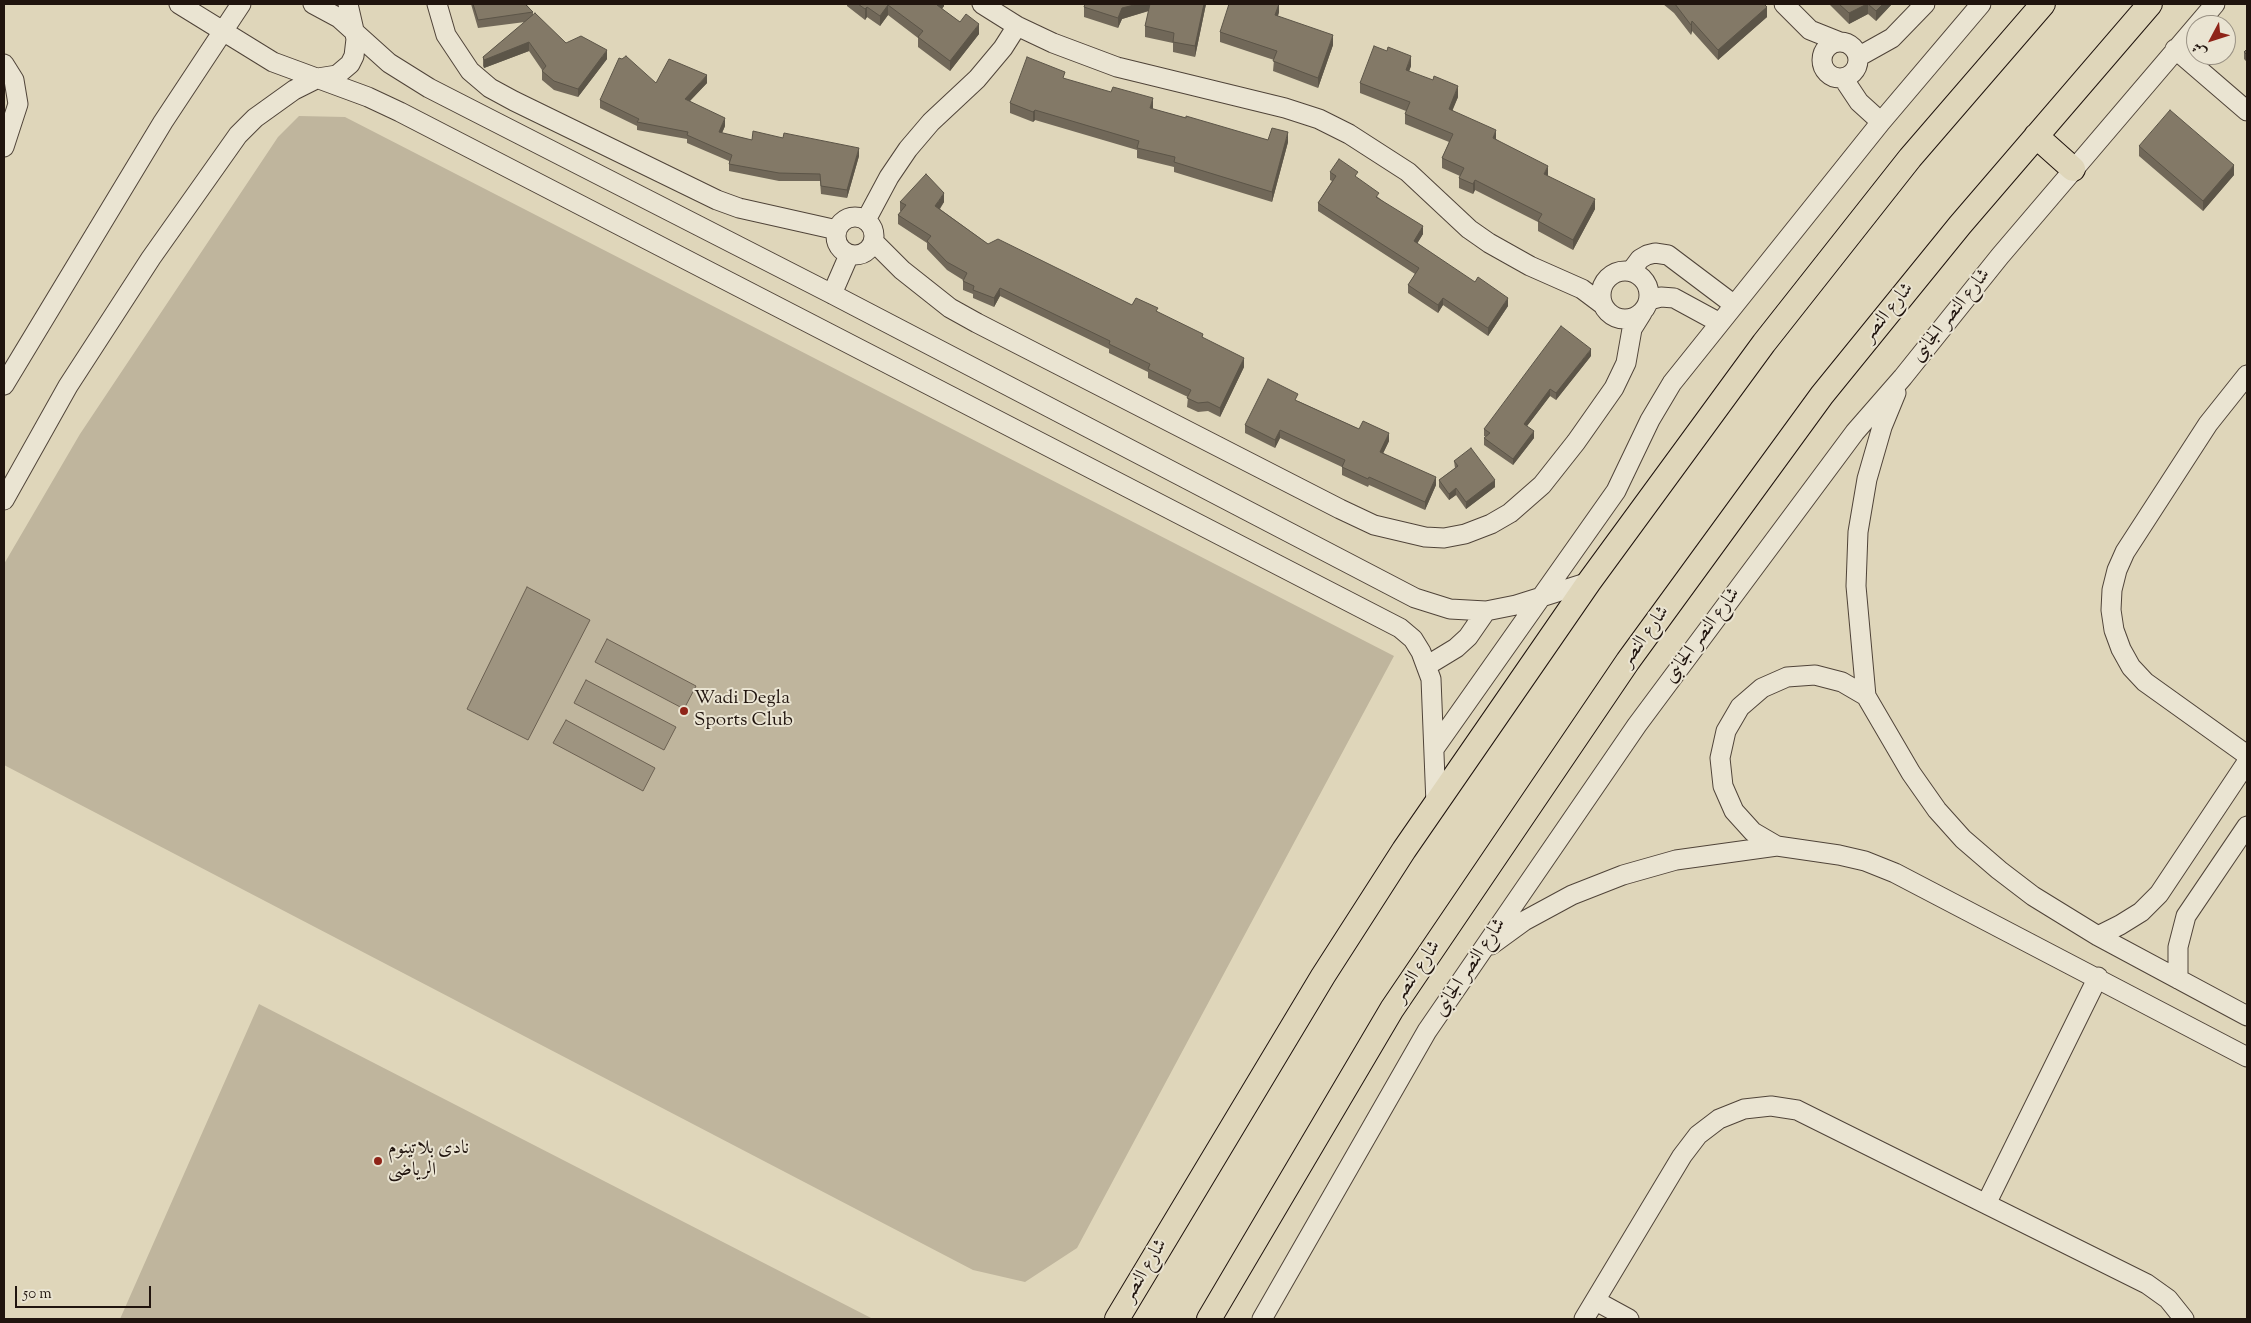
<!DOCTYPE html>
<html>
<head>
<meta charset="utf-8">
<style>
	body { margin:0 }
	#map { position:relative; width:2251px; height:1323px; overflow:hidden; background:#dfd6ba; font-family:"Sorts Mill Goudy",Amiri,serif }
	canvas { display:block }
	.frame { position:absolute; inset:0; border:5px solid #20140e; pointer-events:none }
	.north { position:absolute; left:2186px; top:15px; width:50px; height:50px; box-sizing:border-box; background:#eae4d2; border:1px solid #999184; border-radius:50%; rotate:230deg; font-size:14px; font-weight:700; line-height:20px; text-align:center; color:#20140e }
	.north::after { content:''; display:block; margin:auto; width:18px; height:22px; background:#8f2418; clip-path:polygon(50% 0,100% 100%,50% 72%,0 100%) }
	.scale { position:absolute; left:15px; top:1286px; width:136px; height:22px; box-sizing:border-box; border:2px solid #20140e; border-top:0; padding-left:6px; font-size:15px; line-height:18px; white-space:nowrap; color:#20140e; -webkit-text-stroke:4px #eae4d2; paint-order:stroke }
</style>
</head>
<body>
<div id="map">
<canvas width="2251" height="1323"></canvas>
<div class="frame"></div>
<div class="north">ش</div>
<div class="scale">50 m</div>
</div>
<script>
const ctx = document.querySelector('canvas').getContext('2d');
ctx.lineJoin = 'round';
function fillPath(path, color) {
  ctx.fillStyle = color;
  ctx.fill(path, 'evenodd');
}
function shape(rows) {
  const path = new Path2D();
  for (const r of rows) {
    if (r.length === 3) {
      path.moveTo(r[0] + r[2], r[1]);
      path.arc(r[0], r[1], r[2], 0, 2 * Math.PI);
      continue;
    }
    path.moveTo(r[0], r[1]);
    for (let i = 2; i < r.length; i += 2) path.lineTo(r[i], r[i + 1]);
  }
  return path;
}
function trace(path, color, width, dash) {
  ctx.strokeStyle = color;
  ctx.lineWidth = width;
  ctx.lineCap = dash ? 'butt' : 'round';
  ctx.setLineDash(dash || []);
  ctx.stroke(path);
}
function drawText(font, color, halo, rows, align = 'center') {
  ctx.font = font + ' "Sorts Mill Goudy",Amiri,serif';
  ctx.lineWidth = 4;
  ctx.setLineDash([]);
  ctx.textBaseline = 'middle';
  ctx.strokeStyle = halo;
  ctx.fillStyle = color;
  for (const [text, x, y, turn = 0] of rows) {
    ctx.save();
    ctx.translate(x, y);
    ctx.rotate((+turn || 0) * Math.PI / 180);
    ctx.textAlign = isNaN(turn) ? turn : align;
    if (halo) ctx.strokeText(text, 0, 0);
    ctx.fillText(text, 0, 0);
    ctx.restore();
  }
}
fillPath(shape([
	[299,116,345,117,1394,656,1077,1248,1025,1282,973,1270,4,765,4,564,80,434,278,137],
	[259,1004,873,1319,120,1319]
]), '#bfb59d');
const water = shape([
	[527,587,590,620,528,740,467,709,527,587],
	[607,639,696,686,684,709,595,662,607,639],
	[586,680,676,727,664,750,574,703,586,680],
	[566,720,655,768,643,791,553,743,566,720]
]);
fillPath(water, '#9e9480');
trace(water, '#6c6152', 1);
const minor = shape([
	[179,4,273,62,368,97,400,112,1400,628,1413,639,1421,652,1431,679,1436,804],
	[313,4,339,18,389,63,429,88,832,294,1415,598,1450,609,1486,611,1516,605,1589,582],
	[437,4,446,35,470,71,490,88,514,101,717,200,739,208,837,230],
	[982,4,1017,26,1053,43,1117,67,1285,108,1319,119,1349,134,1408,172,1469,229,1489,243,1530,266,1582,289,1602,304],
	[1784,4,1810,30,1840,42],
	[1840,60,18],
	[2175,49,2247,111],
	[1858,57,1892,38,1925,4],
	[4,64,14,80,18,104,4,147],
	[1843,78,1859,102,1881,122],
	[855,236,19],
	[866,220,889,177,908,149,931,122,977,79,1003,48,1017,26],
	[874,242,902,270,950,308,977,323,1340,509,1374,525,1425,537,1444,538,1465,534,1491,524,1510,513,1542,485,1576,442,1614,388,1626,363,1632,329,1642,313],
	[1625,295,24],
	[1631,271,1640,259,1647,255,1655,253,1668,255,1733,304],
	[832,294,849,255],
	[1649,300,1661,297,1674,298,1720,323],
	[2247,375,2208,424,2125,552,2117,570,2112,590,2111,610,2114,630,2121,649,2131,667,2145,682,2247,755],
	[4,385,163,122,241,4],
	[1896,393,1882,427,1867,479,1858,532,1856,586,1866,696,1911,773,1937,810,1963,839,1999,870,2033,896,2098,936,2247,1016],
	[4,500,68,386,151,258,238,135,255,118,294,90,318,78,337,75,350,64,354,56,356,39,348,4],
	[1428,665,1456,648,1468,637,1486,611],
	[1434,749,1616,491,1650,420,1672,383,1881,122,1981,4],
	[1777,846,1753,832,1734,811,1723,786,1720,758,1726,731,1740,707,1762,688,1787,677,1815,675,1842,682,1866,696],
	[2098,936,2120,925,2141,912,2159,894,2247,762],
	[1491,945,1524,921,1572,895,1623,875,1676,860,1777,846,1839,855,1865,861,1895,873,2247,1057],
	[2178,979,2178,947,2186,916,2247,826],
	[1986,1204,2098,977],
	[1596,1301,1629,1319],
	[1262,1319,1427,1031,1637,725,1855,432,1903,377,2000,256,2215,4],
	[1584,1319,1682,1156,1698,1135,1719,1119,1744,1109,1771,1106,1797,1110,2147,1284,2168,1299,2184,1319]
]);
const major = shape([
	[2036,136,2073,169],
	[1117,1319,1323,976,1404,850,1589,582,1764,343,1910,158,2043,4],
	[1209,1319,1392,1009,1628,661,1822,395,1960,225,2150,4]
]);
trace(minor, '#504439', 21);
trace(major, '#20140e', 26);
trace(minor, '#eae4d2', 19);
trace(major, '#dfd6ba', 24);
fillPath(shape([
	[471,4,527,4,526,4,533,12,533,15,566,43,607,59,578,97,554,90,542,80,542,70,529,51,484,68,483,66,483,57,525,22,478,28],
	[847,4,944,4,944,6,942,9,960,22,979,34,950,71,918,47,918,38,888,15,880,26,867,17,865,20,847,6],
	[1085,4,1206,4,1195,57,1173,52,1173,43,1145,37,1145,26,1149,11,1122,19,1118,28,1084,17,1084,7],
	[1279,4,1279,12,1278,16,1333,45,1318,88,1273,71,1274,60,1220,42,1220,32],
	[1660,4,1764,4,1767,17,1718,60,1692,31,1691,35,1674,13,1663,4,1661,5],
	[1829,4,1892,4,1876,21,1868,14,1849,24],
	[2247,49,2247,62,2244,59,2244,52],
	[1387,51,1411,66,1409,71,1458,97,1452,110,1496,139,1595,209,1573,250,1538,231,1538,222,1475,190,1473,194,1459,188,1459,178,1460,176,1442,168,1442,158,1449,142,1405,124,1405,114,1406,111,1360,93,1360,83],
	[1065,79,1153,109,1268,140,1288,142,1272,202,1174,172,1174,167,1137,158,1137,150,1035,120,1033,122,1010,113,1010,103],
	[656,83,707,83,690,101,725,126,722,133,752,140,859,156,847,198,821,194,820,181,779,181,729,171,729,161,687,143,687,139,637,130,637,126,600,108,600,100],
	[2139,146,2234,175,2203,211,2139,156],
	[1330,172,1358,179,1379,198,1423,234,1417,243,1508,306,1488,336,1443,305,1438,313,1408,293,1408,285,1415,274,1318,211,1318,203,1332,181,1330,180],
	[900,202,944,202,940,209,988,244,1132,305,1158,312,1203,338,1244,367,1220,417,1208,411,1198,412,1187,407,1188,397,1148,378,1148,372,1109,353,1109,349,1000,296,994,307,973,298,973,294,963,290,963,280,947,270,927,249,927,243,898,224,898,215,901,211,900,211],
	[1591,356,1556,400,1550,396,1527,426,1534,438,1513,465,1484,445,1484,438,1486,437,1484,436,1484,429],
	[1298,401,1359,429,1389,441,1383,453,1436,485,1425,510,1369,485,1368,487,1342,475,1342,467,1280,438,1275,448,1245,433,1245,425],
	[1454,461,1495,487,1466,509,1456,495,1449,500,1439,487,1439,480,1455,468]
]), '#716859');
fillPath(shape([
	[938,4,944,4,944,6,937,15,937,5],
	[1138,4,1151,4,1151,10,1122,19,1118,28,1118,18,1122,8],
	[1204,4,1206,4,1195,57,1195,46],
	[1279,4,1279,12,1275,25,1275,15],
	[1867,4,1868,4,1868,14,1849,24,1849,13],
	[1883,4,1892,4,1876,21,1876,11],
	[888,5,888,15,880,26,880,16],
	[867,7,867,17,865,20,865,9],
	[1767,7,1767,17,1718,60,1718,50],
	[1692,21,1692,31,1691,35,1691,25],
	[979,24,979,34,950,71,950,61],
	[1333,35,1333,45,1318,88,1318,78],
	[529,42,529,51,484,68,484,60],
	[607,50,607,59,578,97,578,89],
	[1411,56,1411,66,1406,80,1406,70],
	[707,75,707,83,685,106,685,99],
	[1458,86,1458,97,1449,119,1449,109],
	[1153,98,1153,109,1150,108],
	[1035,110,1035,120,1033,122,1033,112],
	[725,118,725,126,719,140,719,132],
	[1496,130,1496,140,1493,138],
	[1288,132,1288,142,1272,202,1272,192],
	[859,148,859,156,847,198,847,190],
	[2234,165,2234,175,2203,211,2203,201],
	[1548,166,1548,176,1544,174],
	[1475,180,1475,190,1473,194,1473,184],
	[944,193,944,202,935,215,935,206],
	[1595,199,1595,209,1573,250,1573,240],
	[1423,226,1423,234,1414,249,1414,241],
	[1000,288,1000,296,994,307,994,298],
	[1443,298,1443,305,1438,313,1438,305],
	[1508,298,1508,306,1488,336,1488,328],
	[1591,349,1591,356,1556,400,1556,393],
	[1244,358,1244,367,1220,417,1220,408],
	[1550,389,1550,396,1524,430,1524,424],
	[1280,430,1280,438,1275,448,1275,440],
	[1534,431,1534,438,1513,465,1513,459],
	[1389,433,1389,441,1380,460,1380,452],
	[1436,477,1436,485,1425,510,1425,502],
	[1495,480,1495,487,1466,509,1466,502],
	[1456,488,1456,495,1449,500,1449,494]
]), '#5c5548');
const building = shape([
	[473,4,525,4,533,12,478,20,473,4],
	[858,4,938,4,937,5,960,22,966,14,979,24,950,61,918,37,923,31,888,5,880,16,867,7,865,9,858,4],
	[1085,4,1138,4,1122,8,1118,18,1084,7,1085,4],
	[1150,4,1204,4,1195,46,1173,42,1174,33,1145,26,1150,4],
	[1229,4,1279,4,1275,15,1333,35,1318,78,1273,61,1277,51,1220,32,1229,4],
	[1675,4,1764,4,1767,7,1718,50,1692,21,1691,25,1675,4],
	[1839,4,1867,4,1849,13,1839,4],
	[1868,4,1883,4,1876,11,1868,4],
	[535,13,566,43,581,36,607,50,578,89,554,81,542,71,546,66,529,42,484,60,483,57,535,13],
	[1374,46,1387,51,1388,47,1411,56,1406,70,1433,80,1434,76,1458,86,1449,109,1496,130,1493,138,1548,166,1544,174,1595,199,1573,240,1538,221,1542,214,1475,180,1473,184,1459,178,1464,168,1442,158,1453,134,1405,114,1410,102,1360,83,1374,46],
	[2247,49,2247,55,2244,52,2247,49],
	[626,56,656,83,669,59,707,75,685,99,725,118,719,132,752,140,753,131,783,138,784,133,859,148,847,190,821,186,820,174,779,173,729,164,732,155,687,135,688,132,637,122,639,119,600,100,619,58,622,59,626,56],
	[1027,57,1065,72,1063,78,1111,92,1113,87,1153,98,1150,108,1186,118,1186,116,1268,140,1272,128,1288,132,1272,192,1174,162,1175,157,1137,148,1139,141,1035,110,1033,112,1010,103,1027,57],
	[2170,110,2234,165,2203,201,2139,146,2170,110],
	[1339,159,1358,172,1355,176,1379,193,1376,197,1423,226,1414,241,1475,282,1478,277,1508,298,1488,328,1443,298,1438,305,1408,285,1419,268,1318,203,1336,176,1330,172,1339,159],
	[926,174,944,193,935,206,988,244,998,239,1132,305,1136,298,1158,308,1156,311,1203,334,1202,337,1244,358,1220,408,1208,402,1198,403,1187,398,1191,390,1148,369,1150,364,1109,344,1110,341,1000,288,994,298,973,290,974,286,963,281,967,273,947,262,927,241,931,236,898,215,906,205,900,202,926,174],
	[1561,326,1591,349,1556,393,1550,389,1524,424,1534,431,1513,459,1484,438,1490,433,1484,429,1561,326],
	[1268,379,1298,394,1295,400,1359,429,1363,421,1389,433,1380,452,1436,477,1425,502,1369,477,1368,479,1342,467,1345,460,1280,430,1275,440,1245,425,1268,379],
	[1471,448,1495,480,1466,502,1456,488,1449,494,1439,480,1458,466,1454,461,1471,448]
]);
fillPath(building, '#837967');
trace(building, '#5c5548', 1);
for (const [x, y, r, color] of [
	[684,711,5,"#8f2418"],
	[378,1161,5,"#8f2418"]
]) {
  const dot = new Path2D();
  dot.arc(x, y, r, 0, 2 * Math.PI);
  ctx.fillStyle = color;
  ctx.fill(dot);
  trace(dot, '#eae4d2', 2);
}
drawText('19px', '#20140e', '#eae4d2', [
	["شارع النصر",1889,313,-51],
	["شارع النصر الجانبى",1952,316,-51],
	["شارع النصر الجانبى",1703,636,-53],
	["شارع النصر",1646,637,-54],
	["شارع النصر الجانبى",1471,968,-56],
	["شارع النصر",1418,972,-56],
	["شارع النصر",1146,1271,-59]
]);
drawText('19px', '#20140e', '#eae4d2', [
	["Wadi Degla",694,700],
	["Sports Club",694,722],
	["نادى بلاتينوم",388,1150],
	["الرياضى",388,1172]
], 'left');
</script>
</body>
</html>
